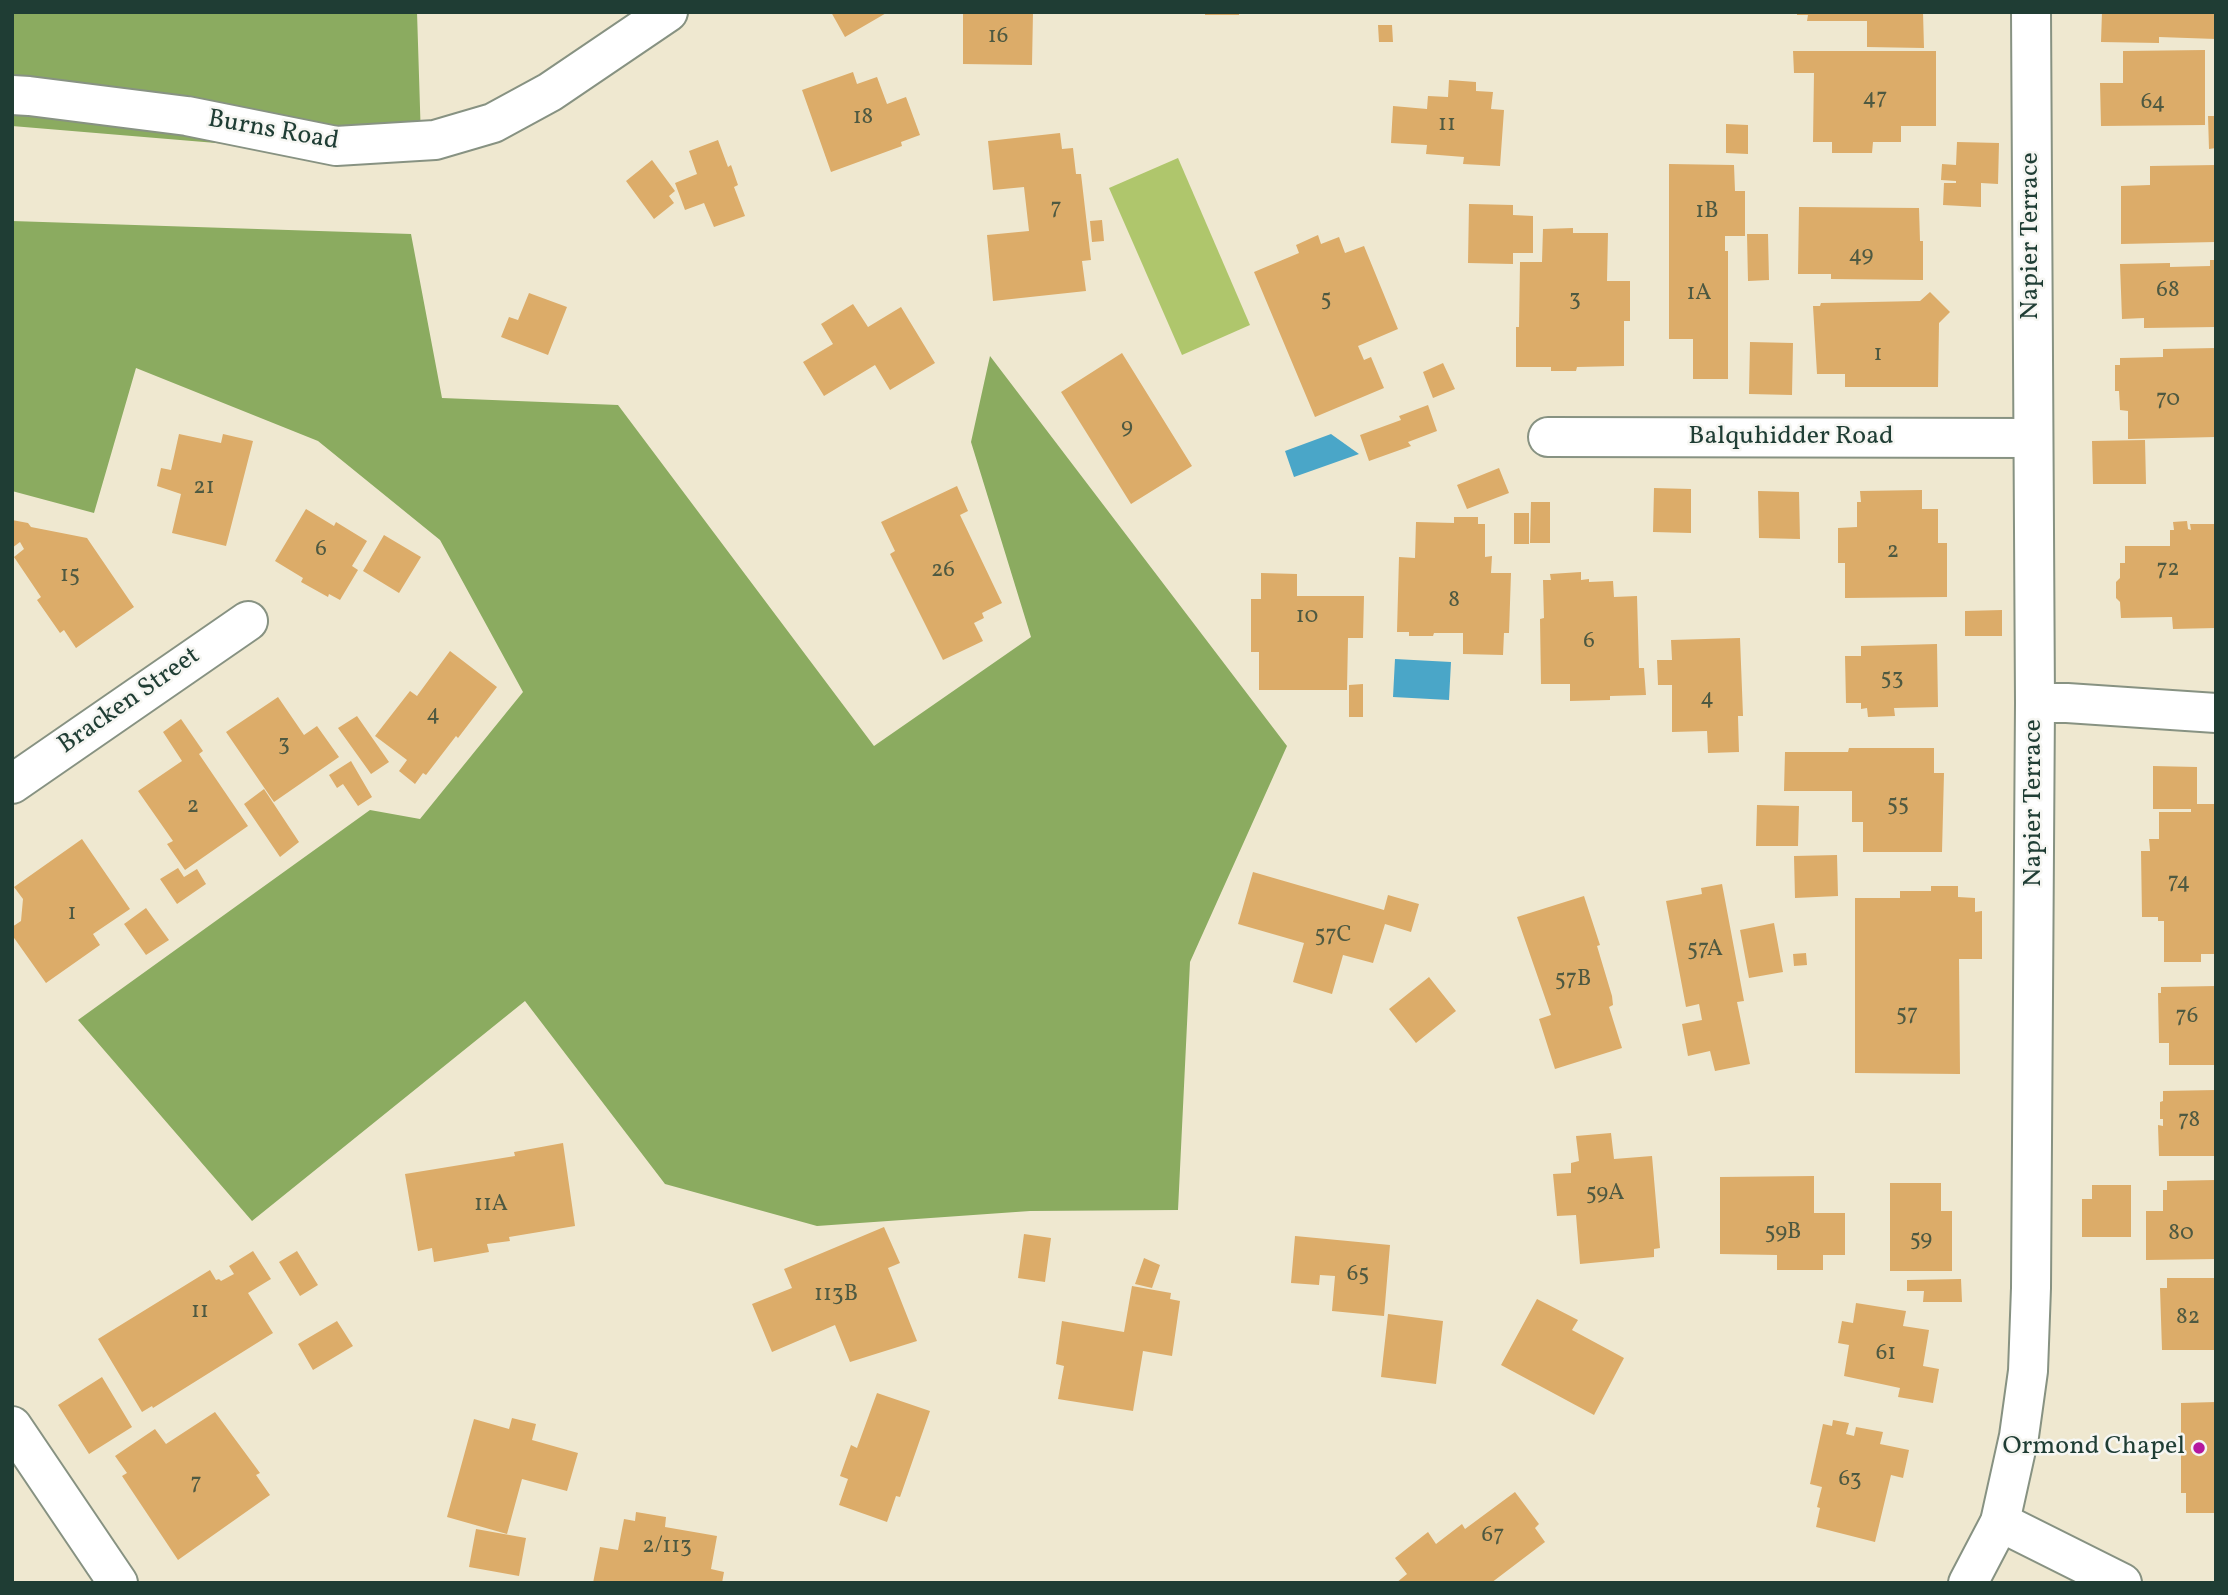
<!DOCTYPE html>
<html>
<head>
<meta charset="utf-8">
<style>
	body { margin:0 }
	#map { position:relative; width:2228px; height:1595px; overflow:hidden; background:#efe8d0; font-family:Vollkorn,serif }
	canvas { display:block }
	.frame { position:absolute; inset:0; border:14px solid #1f3d34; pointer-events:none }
</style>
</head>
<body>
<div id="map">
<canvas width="2228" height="1595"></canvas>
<div class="frame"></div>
</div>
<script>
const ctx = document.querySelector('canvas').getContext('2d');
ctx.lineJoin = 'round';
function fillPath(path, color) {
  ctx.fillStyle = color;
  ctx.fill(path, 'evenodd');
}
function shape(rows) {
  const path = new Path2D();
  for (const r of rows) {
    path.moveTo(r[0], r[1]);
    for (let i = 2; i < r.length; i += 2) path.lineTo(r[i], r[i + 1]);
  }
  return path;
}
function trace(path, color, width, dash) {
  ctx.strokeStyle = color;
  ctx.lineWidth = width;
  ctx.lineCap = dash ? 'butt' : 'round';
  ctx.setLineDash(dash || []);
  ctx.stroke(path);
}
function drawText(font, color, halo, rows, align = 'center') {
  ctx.font = font + ' Vollkorn,serif';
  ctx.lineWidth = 5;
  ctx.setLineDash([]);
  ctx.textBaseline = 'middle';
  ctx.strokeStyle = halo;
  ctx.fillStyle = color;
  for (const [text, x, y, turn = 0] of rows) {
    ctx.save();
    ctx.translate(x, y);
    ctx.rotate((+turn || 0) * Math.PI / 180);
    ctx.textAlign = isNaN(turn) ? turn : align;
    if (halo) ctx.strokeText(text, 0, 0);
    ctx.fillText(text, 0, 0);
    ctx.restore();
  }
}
fillPath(shape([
	[1178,158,1250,325,1182,355,1109,188]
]), '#afc66c');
fillPath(shape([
	[12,12,417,12,421,140,288,149,12,126],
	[12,221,411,234,442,398,618,405,874,746,1031,637,971,442,990,356,1287,746,1190,962,1178,1210,1030,1211,817,1226,665,1184,525,1001,252,1221,78,1020,370,810,420,819,523,692,440,540,318,441,136,368,94,513,12,491]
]), '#8bab60');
fillPath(shape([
	[1331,434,1359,454,1294,477,1285,451],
	[1395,659,1451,662,1449,700,1393,697]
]), '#4aa6c8');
fillPath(shape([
	[831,12,888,12,845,37],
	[963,12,1033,12,1032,65,963,64],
	[1205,12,1239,12,1239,15,1205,15],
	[1797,12,1923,12,1924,48,1867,47,1867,21,1807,21,1808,15,1797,15],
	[2102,12,2216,12,2216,39,2159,37,2159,43,2101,42],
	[1378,25,1392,25,1393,42,1379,42],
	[2205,50,2205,125,2101,126,2100,83,2123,83,2123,51],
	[1793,51,1936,51,1936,126,1901,126,1901,142,1873,142,1872,153,1832,153,1832,142,1813,142,1814,73,1794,73],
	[853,72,857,84,877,77,887,104,906,97,920,135,901,142,902,146,831,172,802,90],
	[1449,80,1476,82,1476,91,1493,92,1491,109,1504,110,1500,166,1463,164,1464,157,1426,154,1427,145,1391,143,1393,106,1427,109,1428,96,1448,97],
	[2208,116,2216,116,2216,148,2209,149],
	[1726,124,1748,125,1748,154,1726,153],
	[1060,133,1062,149,1073,148,1076,174,1081,174,1091,260,1082,261,1086,291,993,301,987,235,1029,231,1024,187,993,190,988,141],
	[718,140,728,167,731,165,738,185,734,187,745,216,714,227,704,203,685,210,675,183,697,174,689,151],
	[1957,142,1999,143,1998,184,1981,183,1981,207,1943,205,1944,183,1956,183,1956,181,1941,180,1942,164,1956,165],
	[652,160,675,191,669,196,674,203,654,219,626,181],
	[1669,164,1734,165,1735,191,1745,191,1745,236,1725,236,1725,251,1728,251,1728,379,1693,379,1693,339,1669,339],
	[2216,165,2216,242,2121,244,2121,186,2150,185,2150,166],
	[1469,204,1513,205,1513,215,1533,216,1533,253,1513,253,1513,264,1468,263],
	[1799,207,1919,208,1920,241,1923,241,1923,280,1831,279,1831,274,1798,274],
	[1102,220,1104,241,1092,242,1090,221],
	[1573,228,1573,233,1608,233,1607,281,1630,281,1630,321,1624,321,1624,366,1577,367,1576,371,1551,371,1551,367,1516,367,1516,327,1519,327,1520,262,1542,262,1543,229],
	[1747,234,1768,234,1769,280,1748,281],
	[1318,235,1321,244,1339,237,1345,253,1364,246,1398,329,1358,346,1364,360,1371,357,1384,388,1315,417,1254,272,1299,253,1296,245],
	[2210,260,2216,260,2216,327,2144,328,2144,318,2122,319,2120,264,2170,263,2170,267,2210,266],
	[1930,292,1950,312,1939,323,1938,387,1845,387,1845,374,1817,374,1813,306,1820,306,1821,303,1920,301],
	[529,293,567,307,548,355,501,337,509,317,518,320],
	[853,304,868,327,901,307,935,363,890,390,875,365,824,396,803,362,833,344,821,324],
	[1750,342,1793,343,1792,395,1749,394],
	[2216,348,2216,437,2128,439,2128,411,2120,410,2119,391,2115,391,2115,365,2120,365,2120,358,2163,357,2163,349],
	[1122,353,1192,466,1131,504,1061,392],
	[1443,363,1455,389,1433,398,1423,372],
	[1428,405,1437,431,1408,442,1411,446,1369,461,1360,435,1401,420,1399,416],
	[179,434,221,443,223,434,253,441,226,546,172,533,181,494,157,486,161,468,171,470],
	[2145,440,2146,484,2093,484,2092,441],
	[1499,468,1509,493,1467,509,1457,485],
	[957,486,968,511,960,515,1002,603,982,613,984,618,974,623,983,641,943,660,890,554,895,551,881,522],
	[1654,488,1691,489,1691,533,1653,532],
	[1922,490,1922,509,1938,509,1938,543,1947,543,1947,597,1845,598,1845,563,1838,563,1838,528,1857,527,1857,502,1861,502,1860,491],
	[1758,491,1799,492,1800,539,1759,538],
	[1531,502,1550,502,1550,543,1530,543],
	[306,509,334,526,336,522,367,541,352,566,358,570,340,600,329,594,328,597,301,582,303,578,275,561],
	[1514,513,1529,513,1529,544,1514,544],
	[1454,517,1478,517,1478,524,1485,524,1485,557,1492,556,1491,573,1511,573,1509,633,1504,633,1503,655,1463,654,1463,633,1434,633,1433,636,1409,636,1409,632,1397,632,1399,557,1415,558,1416,522,1454,523],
	[12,520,28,523,31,527,87,538,134,607,76,648,64,630,60,633,37,600,41,597,14,557,24,549,20,542,12,548],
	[2187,521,2188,529,2191,530,2190,524,2216,524,2216,628,2173,629,2172,617,2121,618,2120,602,2116,598,2116,582,2120,578,2120,563,2125,563,2125,546,2170,546,2170,530,2174,530,2173,522],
	[384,535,421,557,399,593,363,571],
	[1581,572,1581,580,1589,579,1589,582,1613,581,1614,597,1637,596,1639,668,1644,668,1646,695,1610,696,1610,700,1570,701,1570,684,1541,684,1540,619,1544,618,1543,580,1551,580,1550,574],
	[1261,573,1297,574,1297,596,1364,596,1363,638,1348,638,1347,690,1259,690,1259,652,1251,652,1251,599,1261,599],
	[2002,610,2002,636,1965,636,1965,611],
	[1740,638,1743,716,1738,716,1739,752,1708,753,1707,731,1672,732,1672,685,1658,685,1657,660,1672,660,1671,640],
	[1937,644,1938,707,1894,708,1895,716,1868,717,1867,708,1861,709,1861,703,1846,703,1845,656,1861,656,1861,646],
	[450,651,497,687,458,738,456,736,426,775,423,773,415,784,399,771,407,760,375,736,410,691,417,696],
	[1363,684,1363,717,1349,717,1349,685],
	[278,697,304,735,317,726,339,757,274,802,226,732],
	[357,716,389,762,371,774,338,728],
	[181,719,203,751,199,754,248,826,185,870,167,844,173,841,138,791,182,761,163,732],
	[1849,748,1934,748,1934,773,1944,773,1942,852,1863,852,1863,822,1852,822,1852,791,1784,791,1785,752,1848,752],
	[351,761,372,797,358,806,343,784,337,788,329,775],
	[2153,766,2197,767,2197,804,2216,804,2216,954,2201,954,2201,962,2164,962,2164,921,2158,921,2158,917,2142,917,2141,851,2150,851,2149,839,2159,839,2159,812,2191,812,2191,809,2153,809],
	[264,789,299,842,280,857,244,804],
	[1757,805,1799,806,1798,846,1756,846],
	[82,839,130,909,93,934,100,945,46,983,12,935,12,927,21,921,23,899,14,887],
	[1837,855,1838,896,1795,898,1794,856],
	[178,868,184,877,197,869,206,884,177,904,160,879],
	[1253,872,1384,910,1388,895,1419,904,1411,932,1385,924,1373,963,1343,955,1332,994,1293,982,1304,943,1238,924],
	[1722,884,1744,1001,1737,1002,1750,1064,1715,1071,1710,1051,1688,1056,1682,1024,1702,1020,1699,1004,1686,1007,1666,901,1702,894,1701,888],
	[1931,886,1958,886,1958,897,1975,898,1975,912,1982,911,1982,959,1959,959,1960,1074,1855,1073,1855,898,1900,898,1900,891,1931,891],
	[1584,896,1600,945,1597,946,1612,996,1613,1005,1609,1007,1622,1048,1555,1069,1539,1019,1551,1015,1517,917],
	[146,908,169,940,146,955,124,924],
	[1774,923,1783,972,1749,978,1740,930],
	[1806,953,1807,965,1794,966,1793,954],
	[1429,977,1456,1011,1416,1043,1389,1009],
	[2216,986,2216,1065,2169,1065,2169,1043,2159,1043,2158,993,2161,993,2161,987],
	[2216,1090,2216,1156,2159,1156,2158,1125,2163,1126,2163,1119,2160,1119,2160,1102,2163,1101,2163,1091],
	[1611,1133,1614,1159,1652,1156,1660,1248,1654,1249,1654,1257,1580,1264,1576,1215,1557,1216,1553,1174,1571,1173,1571,1163,1579,1161,1576,1136],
	[563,1143,575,1226,509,1237,510,1241,487,1244,489,1252,434,1262,432,1248,418,1251,405,1174,515,1156,514,1152],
	[1814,1176,1814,1213,1845,1213,1845,1255,1823,1255,1823,1270,1777,1270,1777,1255,1720,1254,1720,1177],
	[2216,1180,2216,1259,2146,1260,2146,1211,2163,1211,2163,1190,2167,1190,2167,1181],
	[1890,1183,1941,1183,1941,1211,1952,1211,1952,1271,1890,1271],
	[2092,1185,2131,1185,2131,1237,2082,1237,2082,1199,2092,1199],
	[884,1227,900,1263,888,1268,917,1341,850,1362,835,1325,772,1352,752,1304,792,1288,784,1269],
	[1024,1234,1051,1238,1045,1282,1018,1278],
	[1295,1236,1390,1245,1384,1316,1332,1311,1335,1276,1320,1275,1319,1285,1291,1283],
	[253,1251,271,1279,248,1293,273,1333,153,1408,152,1406,142,1412,98,1339,210,1270,216,1280,219,1279,221,1281,234,1274,229,1266],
	[297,1251,318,1285,300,1296,279,1262],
	[1144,1258,1160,1265,1152,1288,1135,1284],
	[2167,1278,2216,1278,2216,1350,2162,1350,2160,1288,2167,1288],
	[1961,1279,1962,1302,1923,1302,1924,1291,1907,1291,1907,1280],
	[1132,1286,1171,1293,1170,1299,1180,1301,1172,1356,1143,1351,1133,1411,1058,1399,1064,1366,1056,1364,1062,1321,1124,1332],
	[1537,1299,1578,1320,1572,1330,1624,1358,1594,1415,1501,1365],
	[1856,1303,1906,1311,1903,1326,1929,1330,1923,1366,1939,1369,1933,1403,1898,1397,1900,1388,1844,1376,1849,1345,1838,1343,1842,1321,1853,1323],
	[1388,1314,1443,1321,1436,1384,1381,1377],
	[337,1321,353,1346,313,1370,298,1344],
	[102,1377,132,1427,89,1454,58,1405],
	[877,1393,930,1411,900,1497,896,1496,887,1522,839,1505,848,1479,840,1476,851,1445,857,1448],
	[2216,1402,2216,1513,2186,1513,2186,1493,2181,1493,2181,1403],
	[215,1412,260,1473,256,1475,270,1495,178,1560,122,1476,127,1473,115,1456,155,1429,166,1444],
	[512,1418,536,1424,532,1440,578,1453,567,1491,522,1479,507,1534,447,1517,474,1419,509,1429],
	[1833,1420,1849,1423,1846,1434,1854,1436,1856,1427,1883,1432,1880,1444,1909,1450,1903,1478,1891,1475,1875,1542,1816,1527,1820,1508,1817,1507,1822,1487,1810,1484,1823,1424,1832,1426],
	[1515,1492,1539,1524,1535,1528,1545,1542,1491,1583,1396,1583,1407,1574,1395,1558,1428,1532,1436,1544,1462,1524,1465,1529],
	[636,1512,666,1517,665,1527,717,1536,711,1569,724,1572,722,1583,593,1583,600,1547,618,1550,624,1519,635,1521],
	[476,1529,526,1538,519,1576,469,1567]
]), '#dcac69');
const street = shape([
	[12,95,29,96,187,116,336,146,435,140,493,123,550,92,668,12],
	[1548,437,2033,438],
	[2035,703,2067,703,2216,713],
	[12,784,248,621],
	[12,1426,118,1583],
	[2000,1522,2122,1583]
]);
const secondary = shape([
	[1968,1583,2000,1522,2019,1436,2028,1371,2031,1288,2035,703,2031,12]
]);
trace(street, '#879282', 42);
trace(secondary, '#879282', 42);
trace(street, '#fff', 38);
trace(secondary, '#fff', 38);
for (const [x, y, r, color] of [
	[2199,1448,7,"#b5179e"]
]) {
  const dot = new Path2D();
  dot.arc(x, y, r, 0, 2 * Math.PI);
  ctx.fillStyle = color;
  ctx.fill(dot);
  trace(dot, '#f6f6f2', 2.5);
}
drawText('23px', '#4e5941', null, [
	["16",998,38],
	["47",1875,100],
	["64",2153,104],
	["18",863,119],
	["11",1447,126],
	["7",1056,210],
	["1B",1707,213],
	["49",1861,257],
	["68",2168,292],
	["1A",1699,295],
	["5",1326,301],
	["3",1575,301],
	["1",1878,356],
	["70",2168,401],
	["9",1127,429],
	["21",204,489],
	["6",321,551],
	["2",1893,553],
	["72",2168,571],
	["26",943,572],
	["15",70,577],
	["8",1454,602],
	["10",1307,618],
	["6",1589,643],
	["53",1892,680],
	["4",1707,700],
	["4",433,716],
	["3",284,746],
	["55",1898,806],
	["2",193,808],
	["74",2179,884],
	["1",72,915],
	["57C",1333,937],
	["57A",1705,951],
	["57B",1573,981],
	["57",1907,1016],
	["76",2187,1018],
	["78",2189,1122],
	["59A",1605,1195],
	["11A",491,1206],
	["59B",1783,1234],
	["80",2181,1235],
	["59",1921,1241],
	["65",1358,1276],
	["113B",836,1296],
	["11",200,1313],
	["82",2188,1319],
	["61",1886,1355],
	["63",1850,1481],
	["7",196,1485],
	["67",1493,1537],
	["2/113",667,1548]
]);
drawText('26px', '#1f3d34', '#f6f6f2', [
	["Burns Road",273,132,10],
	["Napier Terrace",2032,236,-90],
	["Balquhidder Road",1791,438],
	["Bracken Street",130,702,-35],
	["Napier Terrace",2035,803,-90]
]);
drawText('26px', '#1f3d34', '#f6f6f2', [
	["Ormond Chapel",2185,1448]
], 'right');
</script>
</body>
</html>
